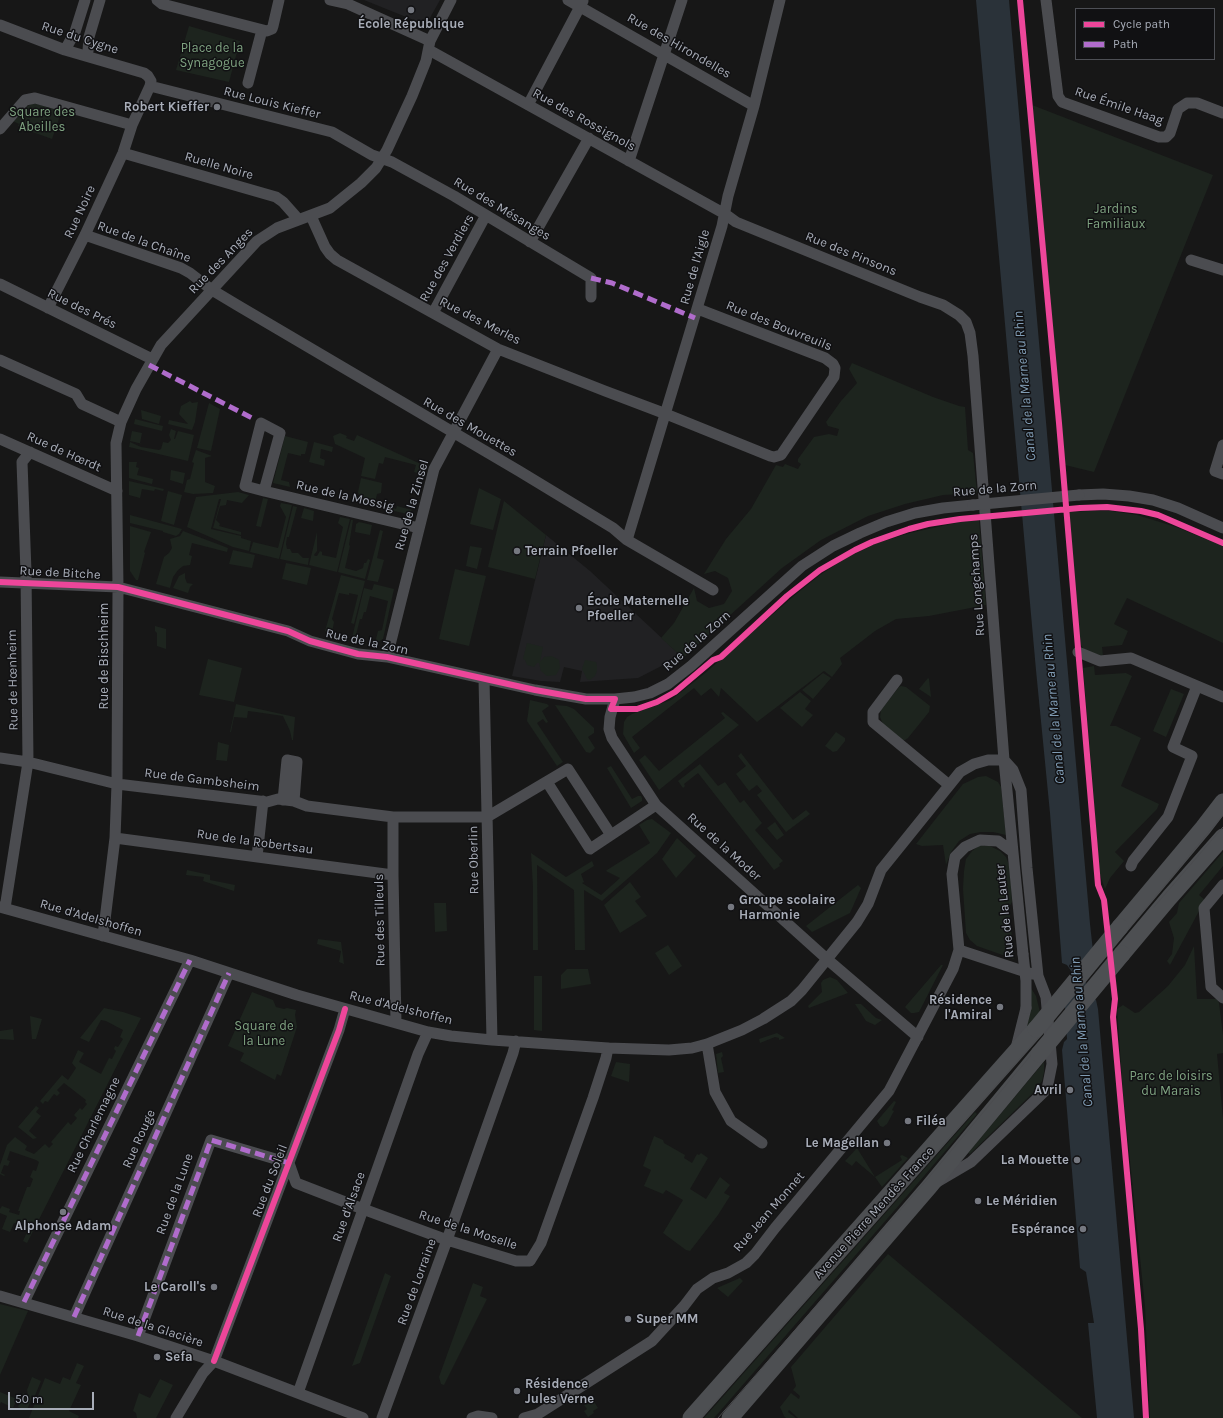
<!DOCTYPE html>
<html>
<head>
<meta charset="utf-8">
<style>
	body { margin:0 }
	#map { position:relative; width:1223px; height:1418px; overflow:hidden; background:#171717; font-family:Karla,sans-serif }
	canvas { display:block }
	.legend { position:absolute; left:1075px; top:8px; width:140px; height:52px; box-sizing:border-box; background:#111113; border:1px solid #4d4f55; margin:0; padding:5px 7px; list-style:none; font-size:12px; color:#a8adb8 }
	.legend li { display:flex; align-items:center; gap:8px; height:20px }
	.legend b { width:20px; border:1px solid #4d4f55 }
	.scale { position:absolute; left:8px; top:1392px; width:86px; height:18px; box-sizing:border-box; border:2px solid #a8adb8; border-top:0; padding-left:5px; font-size:12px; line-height:14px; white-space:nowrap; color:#a8adb8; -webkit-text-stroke:3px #111113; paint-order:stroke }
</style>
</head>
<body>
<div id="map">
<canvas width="1223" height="1418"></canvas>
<ul class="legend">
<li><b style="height:5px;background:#ed469a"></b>Cycle path</li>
<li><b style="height:5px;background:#b06ccc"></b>Path</li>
</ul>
<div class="scale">50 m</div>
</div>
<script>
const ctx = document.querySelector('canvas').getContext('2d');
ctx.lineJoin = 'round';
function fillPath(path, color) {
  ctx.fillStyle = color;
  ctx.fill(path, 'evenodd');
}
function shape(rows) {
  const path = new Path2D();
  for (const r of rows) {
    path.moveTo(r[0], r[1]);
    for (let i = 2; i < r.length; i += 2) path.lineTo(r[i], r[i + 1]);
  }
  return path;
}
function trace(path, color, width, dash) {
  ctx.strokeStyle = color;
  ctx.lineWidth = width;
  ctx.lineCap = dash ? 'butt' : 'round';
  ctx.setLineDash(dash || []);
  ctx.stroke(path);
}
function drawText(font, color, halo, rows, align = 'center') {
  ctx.font = font + ' Karla,sans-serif';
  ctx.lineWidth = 3;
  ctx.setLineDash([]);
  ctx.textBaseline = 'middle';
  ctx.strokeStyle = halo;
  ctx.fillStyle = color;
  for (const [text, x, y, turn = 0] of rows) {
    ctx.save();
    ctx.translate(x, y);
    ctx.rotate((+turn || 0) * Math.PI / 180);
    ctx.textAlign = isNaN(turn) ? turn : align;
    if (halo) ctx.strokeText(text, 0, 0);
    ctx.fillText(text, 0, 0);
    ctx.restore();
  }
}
fillPath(shape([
	[364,0,440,0,426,25],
	[546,535,590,571,681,656,638,678,580,682,582,671,564,667,560,682,541,681,512,676]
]), '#212123');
fillPath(shape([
	[189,26,240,41,229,82,176,70],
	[32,103,62,110,52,139,27,130,18,126,19,124,13,121,25,108],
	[1032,105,1213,175,1094,472,1065,465],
	[852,363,933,397,959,406,965,407,968,450,973,453,977,493,943,495,905,504,868,516,821,540,782,568,683,658,661,638,674,623,694,588,697,601,709,608,724,604,732,591,728,578,715,571,704,574,726,539,751,509,776,465,783,467,785,464,798,469,801,464,798,462,798,459,814,437,829,434,837,436,839,429,828,426,826,422,841,401,857,383,849,369],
	[190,401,192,403,198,402,195,422,192,430,168,424,169,420,188,424,179,414,181,406],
	[209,403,220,409,211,451,197,448],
	[141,410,161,416,159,424,142,419],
	[135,419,163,426,162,431,134,424],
	[171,429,176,431,174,439,175,439,178,431,194,435,188,461,129,447,130,442,141,447,159,450,161,449,163,442,168,443,171,440,169,435],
	[132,431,142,433,140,443,143,444,130,441],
	[340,433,347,436,346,438,354,441,357,435,423,465,421,474,414,472,416,465,385,457,383,464,379,463,375,479,361,476,365,458,335,444,333,436],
	[285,436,308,442,305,454,301,454,301,456,288,453,281,480,289,482,290,487,273,483],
	[314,442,333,447,332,452,321,449,320,458,325,460,324,466,309,462],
	[196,450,212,456,205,458,205,482,215,486,213,493,193,494,184,492,187,480,190,479,194,463,192,462],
	[129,462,137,462,136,467,139,468,137,475,153,479,152,484,129,478],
	[171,470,185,473,183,484,170,480],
	[361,478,382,483,381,493,377,494,375,503,396,509,397,506,412,510,407,514,361,503,358,492],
	[129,481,164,489,163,491,155,489,154,491,142,489,140,498,129,495],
	[479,488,501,499,493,530,470,524],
	[168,491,182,495,174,525,161,521],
	[238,492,249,495,242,503,227,500,226,505,220,506,216,520,220,524,219,526,241,532,241,535,213,528,221,499,219,499,211,529,241,536,241,538,251,541,249,551,233,547,187,527,196,497],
	[263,498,268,499,261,527,256,526],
	[504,501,546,535,535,579,488,567],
	[281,503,292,505,279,559,250,552,253,542,278,548,286,517,280,506],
	[293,506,297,507,289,537,287,537,286,544,287,549,290,549,292,553,298,553,303,558,309,558,308,565,280,559],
	[304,508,314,511,313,521,301,518],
	[1091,511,1111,511,1137,515,1176,527,1223,546,1223,643,1127,598,1114,624,1128,631,1122,645,1102,647,1103,656,1085,651,1079,642,1069,512],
	[130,515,182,529,179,534,176,536,163,532,163,531,130,523],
	[340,517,350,519,337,572,309,565,317,532,317,551,314,555,315,556,317,556,320,551,322,552,322,555,336,558,343,527,338,523],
	[351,520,353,520,349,545,350,546,345,568,356,571,363,568,364,563,366,563,368,559,370,560,365,579,338,572],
	[979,520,986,605,929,616,896,619,875,631,840,658,842,664,832,677,824,671,757,722,721,688,719,697,711,688,701,696,694,688,632,737,640,748,634,753,623,734,624,722,627,717,632,714,671,700,704,674,795,595,820,575,846,558,877,543,910,533,960,522],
	[359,522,372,525,370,535,355,532,356,524],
	[130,526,151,532,144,552,145,553,138,580,136,580,130,571],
	[380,530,383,531,377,558,384,560,378,582,367,580],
	[183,531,228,548,227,552,192,543,189,555,192,556,190,565,183,566,178,570,173,577,170,588,156,584,164,557,169,553,172,548,170,539,180,536],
	[470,546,482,548,477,569,466,566],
	[233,550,255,555,252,568,229,564],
	[286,563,311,568,307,585,282,579],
	[455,569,486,576,469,646,439,639],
	[185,573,185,578,187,583,193,584,190,587,188,593,173,588,179,576],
	[341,575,365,581,354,624,351,623,358,595,349,593,349,595,339,593,332,619,334,622,332,633,325,631],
	[374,584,394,589,383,639,376,643,375,643,378,631,382,630,388,601,370,596,366,612,364,612,362,619,360,619,355,639,352,638,364,588,372,590],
	[155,626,166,629,166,649,157,646,157,633,155,631],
	[527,643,543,647,540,662,544,657,552,656,559,660,560,668,556,675,547,676,541,671,539,663,537,663,534,667,527,665,525,660,523,659],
	[208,659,242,668,234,702,199,695],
	[585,660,596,662,597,666,597,671,595,676,590,680,587,679,582,669],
	[1094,666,1095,675,1126,673,1132,676,1110,726,1116,726,1141,738,1121,786,1159,804,1157,809,1115,852,1124,861,1110,878,1105,889,1099,872,1092,775,1083,668],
	[823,673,831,678,813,699,802,690],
	[928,678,929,679,931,697,919,689],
	[901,686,906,687,930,706,929,712,908,738,905,740,902,740,883,724,880,717,881,710,899,687],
	[1171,689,1184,694,1166,737,1153,731],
	[800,692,811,701,805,709,813,715,802,727,780,708],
	[530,700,547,704,549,706,542,711,548,722,546,723,543,719,537,723,563,762,557,766,527,721],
	[236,704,295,717,293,740,292,740,290,731,283,716,256,712,248,711,247,718,234,717,231,732,230,732],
	[555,705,567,706,574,709,594,728,594,733,588,737,595,748,590,753,586,752],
	[723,712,739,725,659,790,639,760,645,755,659,771,725,718,721,713],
	[836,732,845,738,845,741,837,751,833,752,825,746],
	[218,742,229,745,227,761,216,760],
	[741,753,793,820,806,810,810,814,786,832,757,795,762,791,757,785,749,791,736,774,746,766,738,756],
	[700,764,718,786,725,782,740,803,744,800,762,823,755,830,783,861,779,864,780,866,774,870,698,773,684,784,685,786,683,788,678,781],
	[611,766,632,799,638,796,641,796,642,798,642,801,631,808,607,768],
	[986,776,998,782,1001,787,1006,835,993,832,981,832,970,834,959,841,951,852,946,865,943,845,922,846,916,844,963,784,978,777],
	[652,819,671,833,657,853,602,901,584,890,585,950,575,950,574,890,537,865,538,950,533,950,533,887,531,853,566,877,592,861,594,866,581,874,584,882,582,883,601,895,620,878,606,871,607,870,650,843,639,825,647,820],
	[775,822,784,835,777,840,767,828],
	[677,838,696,856,676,878,662,859],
	[980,845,990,846,1000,851,1006,857,1010,867,1012,902,1009,907,1014,959,977,946,970,940,966,933,963,889,964,871,966,859,972,851],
	[1223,852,1223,866,1199,895,1205,900,1170,965,1167,961,1172,954,1174,938,1169,922,1177,913,1179,903],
	[187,870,210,875,210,880,235,885,234,891,203,881,204,877,186,875],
	[630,882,641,897,635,901,647,916,620,933,604,905],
	[858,885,861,888,850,913,812,932,806,926],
	[434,903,446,903,447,931,435,932],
	[318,939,341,942,344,964,339,962,341,951,317,944],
	[668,945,682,966,669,975,655,953],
	[1194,946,1197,999,1217,999,1219,1003,1223,1035,1223,1053,1217,1054,1223,1119,1223,1418,1150,1418,1145,1306,1123,1093,1117,1009,1123,1005,1135,1013,1139,1012,1168,986,1185,965],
	[941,965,943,965,919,1012,914,1013,911,1013,905,1007],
	[567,969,588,969,591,984,561,989,561,975],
	[534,976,542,976,542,1031,534,1030],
	[830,977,837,980,848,993,809,1008,808,1006,822,992,821,983,823,980],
	[1029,985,1036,996,1040,1012,1027,1027],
	[252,992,273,1000,276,1007,284,1009,287,1008,296,1010,295,1015,297,1027,281,1076,277,1074,275,1080,240,1061,244,1053,228,1046],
	[855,1004,861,1004,876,1018,882,1020,875,1025,866,1021],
	[104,1008,123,1012,141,1018,27,1243,23,1241,28,1230,14,1223,10,1232,2,1229,7,1216,0,1213,0,1209,2,1206,10,1209,9,1212,19,1215,20,1211,18,1211,27,1187,30,1187,33,1179,30,1177,33,1170,36,1171,39,1162,36,1160,10,1151,7,1160,10,1161,8,1166,4,1165,1,1173,5,1175,4,1176,0,1174,0,1165,7,1145,15,1137,27,1146,25,1150,34,1154,45,1144,49,1148,53,1144,51,1142,68,1122,71,1125,77,1118,74,1115,80,1108,82,1110,87,1104,85,1102,86,1100,64,1083,57,1090,60,1093,57,1096,54,1094,48,1102,45,1101,43,1104,40,1101,62,1075,68,1080,76,1068,72,1063,78,1050,84,1053,79,1062,101,1074,109,1058,112,1059,116,1051,114,1049,115,1046,118,1047,123,1039,120,1037,123,1030,106,1021,101,1020,96,1029,89,1042,80,1038],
	[30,1016,42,1019,36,1039,32,1039],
	[13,1029,14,1040,0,1039,0,1031],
	[777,1033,785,1038,779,1040,779,1038,775,1037,760,1043,759,1039],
	[722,1052,723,1056,721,1058,724,1072,718,1073,716,1054],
	[616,1062,630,1064,629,1082,611,1076],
	[1044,1062,1044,1072,1042,1081,1035,1091,970,1154,968,1153],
	[894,1101,896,1102,892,1110,894,1111,887,1124,883,1127,880,1126,877,1121],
	[36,1106,39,1108,36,1112,41,1116,29,1131,37,1138,33,1139,18,1127],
	[975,1112,977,1114,907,1196,714,1418,704,1418],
	[654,1136,663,1140,664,1143,685,1155,684,1158,692,1163,697,1154,699,1155,701,1153,708,1158,690,1189,706,1199,720,1177,730,1185,724,1193,730,1196,718,1215,690,1251,686,1250,663,1233,683,1200,666,1190,663,1194,644,1186,651,1170,643,1166],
	[857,1148,875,1177,902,1160,900,1156,902,1155,908,1158,882,1187,875,1177,856,1161,852,1166,845,1161],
	[888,1254,1082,1418,798,1418,789,1410,788,1412,796,1418,786,1418,784,1416,780,1407,791,1393,799,1399,800,1396,793,1390,796,1386,791,1367],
	[385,1273,391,1276,360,1363,352,1366],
	[740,1278,743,1281,728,1297,717,1288],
	[473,1283,483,1287,480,1296,487,1299,444,1385,441,1384,439,1377],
	[0,1304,28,1311,0,1375],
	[77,1363,84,1366,76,1383,81,1385,69,1411,79,1416,78,1418,29,1418,45,1378,60,1384,63,1377,70,1380],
	[32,1377,41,1381,34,1398,32,1397,27,1410,18,1407,23,1393,28,1395,27,1390],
	[160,1379,173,1385,156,1418,137,1418,136,1413,133,1411,139,1393,150,1398],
	[0,1392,17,1399,13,1408,1,1402,0,1404],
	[593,1400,598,1408,593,1411,594,1413,588,1417,584,1411,587,1409,584,1405]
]), '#1d241e');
fillPath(shape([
	[976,0,1009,0,1090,924,1093,951,1085,966,1087,993,1096,1000,1098,1009,1134,1418,1097,1418,1088,1323,1094,1323,1086,1272,1080,1268,1062,1050,1064,1042,1067,1039,1065,1007,1074,975,1067,965,1062,963,1050,813,1036,670]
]), '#2a3239');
trace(shape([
	[157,0,162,4,267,31,272,29,273,26,279,0],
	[330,0,348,4,430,41],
	[568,0,754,106],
	[1046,0,1058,96,1062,102,1159,137,1166,137,1170,133,1178,109,1187,103,1197,103,1223,113],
	[0,25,65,50,144,73,148,76,151,81,150,86,132,125,35,98,25,100,0,129],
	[65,50,75,32,85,0],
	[429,50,725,214,736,222,920,297,943,305,959,315,966,322,970,333,973,356,1004,760,1013,852],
	[87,56,88,51,89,37,100,0],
	[248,83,262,30],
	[150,86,332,132,372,155,392,162,454,196,591,278,591,297],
	[528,105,583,1],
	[123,153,276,197,283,202,299,220],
	[629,161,682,0],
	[311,216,325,247,330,254,337,260,498,349,605,391,666,414,770,456,774,457,781,455,834,377,835,368,833,364,825,358,698,309],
	[85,235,181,268,190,273,212,290,237,305,519,471,613,528,627,540,713,590],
	[530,242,589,138],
	[1191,260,1223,270],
	[0,284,152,359],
	[48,308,85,235,123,153,132,125],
	[433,313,486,215],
	[0,360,76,394,82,404,121,422],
	[0,439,117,491],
	[1223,445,1215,471,1223,474],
	[264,491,280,433,261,423,245,486,264,491,419,528],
	[1079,495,1103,494,1129,496,1153,500,1178,508,1223,528],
	[627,540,722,226,728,196,754,106,780,0],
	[0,582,118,587,288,631,310,641,358,654,387,657,535,690,586,699,615,699,634,697,650,693,668,684,691,666,802,566,833,546,860,533,886,522,915,513,943,508,973,505],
	[1078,652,1100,661,1131,658,1223,697],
	[387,657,434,469,498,349],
	[484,679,492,1040],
	[897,680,873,712,873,722,949,785],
	[615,699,610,717,609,729,612,738,656,805,828,960,918,1037],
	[0,758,28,762,117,784,267,802,278,799,294,801,307,806,393,817,487,817,568,769,611,835],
	[547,782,590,849,656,805],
	[283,800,287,760,297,762,294,801],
	[393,817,393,875,396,1022],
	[115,838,393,875],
	[257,857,263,801],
	[1131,866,1133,861,1168,817,1192,756,1173,747,1197,686],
	[1223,885,1204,908,1211,987,1223,998],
	[0,907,190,960,297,995,428,1032,451,1036,492,1040,608,1048,669,1050,692,1048,707,1044,742,1030,763,1019,791,1001,802,990,857,922,868,904,881,870,960,772,974,764,988,760,1004,760],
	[5,908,28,762,26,572,22,462,30,452],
	[103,936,115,838,117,784,118,587,116,443,121,422,136,389,161,345,257,241,277,228,330,208,361,183,376,168,387,150,412,96,426,61,430,41,451,0],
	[959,950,1032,974],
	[707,1044,715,1092,731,1121,762,1143],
	[1016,1048,1026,1008],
	[937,1182,971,1162,1047,1089,1052,1064,1046,997,1038,976,1027,868,1021,790,1013,770,1004,760],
	[0,1296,138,1336,214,1361,363,1418],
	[24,1302,190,960],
	[74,1317,229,973],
	[138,1336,211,1140,289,1163,296,1183,363,1209,447,1240,516,1261,530,1261,541,1243,593,1098,606,1058,608,1048],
	[298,1393,418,1054,428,1032],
	[176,1418,203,1373,214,1361,339,1030,345,1009],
	[382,1418,447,1240,513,1053,516,1041],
	[472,1418,478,1416,492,1418],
	[524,1418,538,1414,652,1341,684,1306,697,1289,713,1278,728,1273,746,1263,755,1254,775,1228,889,1091,953,969,959,950,952,874,955,857,965,847,980,840,998,841,1013,852,1023,954]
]), '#4b4c50', 11);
trace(shape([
	[1120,927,1203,828,1223,802],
	[1122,954,1169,898,1223,837],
	[691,1418,1036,1029],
	[730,1418,929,1187,1039,1054]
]), '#4d4f52', 17);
trace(shape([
	[1154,907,1223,827],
	[701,1418,1038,1038,1223,815],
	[718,1418,930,1176,1042,1042]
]), '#4b4c4f', 1);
trace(shape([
	[973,505,1079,495],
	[1023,954,1026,981,1026,1008]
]), '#4b4c50', 11);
trace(shape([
	[1036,1029,1120,927],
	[1039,1054,1122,954]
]), '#4d4f52', 17);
trace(shape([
	[591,278,612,283,695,318],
	[149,365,252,418],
	[24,1302,190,960],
	[74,1317,229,973],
	[138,1336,211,1140,289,1163]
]), '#b06ccc', 5, [10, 5]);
trace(shape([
	[1020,0,1059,423,1098,885,1104,900,1115,999,1113,1017,1141,1329,1146,1418],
	[0,582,118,587,288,631,310,641,358,654,387,657,535,690,586,699,615,699,611,709,637,709,657,702,675,692,713,660,721,657,787,596,820,570,855,550,872,542,909,529,928,524,960,519,1080,508,1107,507,1141,511,1158,515,1223,543],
	[214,1361,339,1030,345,1009]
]), '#ed469a', 6);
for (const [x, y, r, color] of [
	[411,10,4,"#757880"],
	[217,107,4,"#757880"],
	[517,551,4,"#757880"],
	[579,608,4,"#757880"],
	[731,907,4,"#757880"],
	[1000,1007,4,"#757880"],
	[1070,1090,4,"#757880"],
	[908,1121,4,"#757880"],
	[887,1143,4,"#757880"],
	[1077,1160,4,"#757880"],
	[978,1201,4,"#757880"],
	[63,1212,4,"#757880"],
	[1083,1229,4,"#757880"],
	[214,1287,4,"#757880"],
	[628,1319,4,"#757880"],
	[157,1357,4,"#757880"],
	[517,1391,4,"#757880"]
]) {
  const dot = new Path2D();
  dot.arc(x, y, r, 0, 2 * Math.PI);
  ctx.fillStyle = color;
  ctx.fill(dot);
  trace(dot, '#111113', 1.5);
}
drawText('bold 13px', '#a8adb8', '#111113', [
	["École République",411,24,"center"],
	["Robert Kieffer",209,107,"right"],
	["Terrain Pfoeller",525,551],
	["École Maternelle",587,601],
	["Pfoeller",587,616],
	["Groupe scolaire",739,900],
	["Harmonie",739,915],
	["Résidence",992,1000,"right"],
	["l'Amiral",992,1015,"right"],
	["Avril",1062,1090,"right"],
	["Filéa",916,1121],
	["Le Magellan",879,1143,"right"],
	["La Mouette",1069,1160,"right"],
	["Le Méridien",986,1201],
	["Alphonse Adam",63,1226,"center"],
	["Espérance",1075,1229,"right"],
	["Le Caroll's",206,1287,"right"],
	["Super MM",636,1319],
	["Sefa",165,1357],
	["Résidence",525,1384],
	["Jules Verne",525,1399]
], 'left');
drawText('13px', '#a8adb8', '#111113', [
	["Rue du Cygne",80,38,18],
	["Rue des Hirondelles",679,46,30],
	["Rue Louis Kieffer",272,103,14],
	["Rue Émile Haag",1119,106,19],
	["Rue des Rossignols",584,120,29],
	["Ruelle Noire",219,166,16],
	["Rue des Mésanges",502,209,31],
	["Rue Noire",80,212,-65],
	["Rue de la Chaîne",144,242,20],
	["Rue des Pinsons",851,254,22],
	["Rue des Verdiers",447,258,-61],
	["Rue des Anges",221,261,-46],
	["Rue de l'Aigle",695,267,-74],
	["Rue des Prés",82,309,26],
	["Rue des Merles",480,321,27],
	["Rue des Bouvreuils",779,326,22],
	["Rue des Mouettes",470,427,30],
	["Rue de Hœrdt",64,452,24],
	["Rue de la Zorn",995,489,-5],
	["Rue de la Mossig",345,496,13],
	["Rue de la Zinsel",412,505,-74],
	["Rue de Bitche",60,573,3],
	["Rue Longchamps",977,585,-94],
	["Rue de la Zorn",697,641,-41],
	["Rue de la Zorn",367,642,12],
	["Rue de Bischheim",104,656,-90],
	["Rue de Hœnheim",13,680,-91],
	["Rue de Gambsheim",202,780,7],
	["Rue de la Robertsau",255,842,8],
	["Rue de la Moder",724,847,42],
	["Rue Oberlin",474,860,-91],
	["Rue de la Lauter",1005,911,-96],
	["Rue d'Adelshoffen",91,918,16],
	["Rue des Tilleuls",380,920,-91],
	["Rue d'Adelshoffen",401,1008,14],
	["Rue Charlemagne",94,1125,-64],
	["Rue Rouge",139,1139,-66],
	["Rue du Soleil",270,1181,-69],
	["Rue de la Lune",175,1194,-70],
	["Rue d'Alsace",349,1207,-70],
	["Rue Jean Monnet",769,1212,-49],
	["Avenue Pierre Mendès France",874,1213,-48],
	["Rue de la Moselle",468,1230,18],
	["Rue de Lorraine",417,1282,-70],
	["Rue de la Glacière",153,1327,18]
]);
drawText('13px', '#7fa381', '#111113', [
	["Place de la",212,48],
	["Synagogue",212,63],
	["Square des",42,112],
	["Abeilles",42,127],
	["Jardins",1116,209],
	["Familiaux",1116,224],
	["Square de",264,1026],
	["la Lune",264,1041],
	["Parc de loisirs",1171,1076],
	["du Marais",1171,1091]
]);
drawText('italic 14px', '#7f9bb3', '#111113', [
	["Canal de la Marne au Rhin",1025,386,-95],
	["Canal de la Marne au Rhin",1054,709,-95],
	["Canal de la Marne au Rhin",1082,1032,-95]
]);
</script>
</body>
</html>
